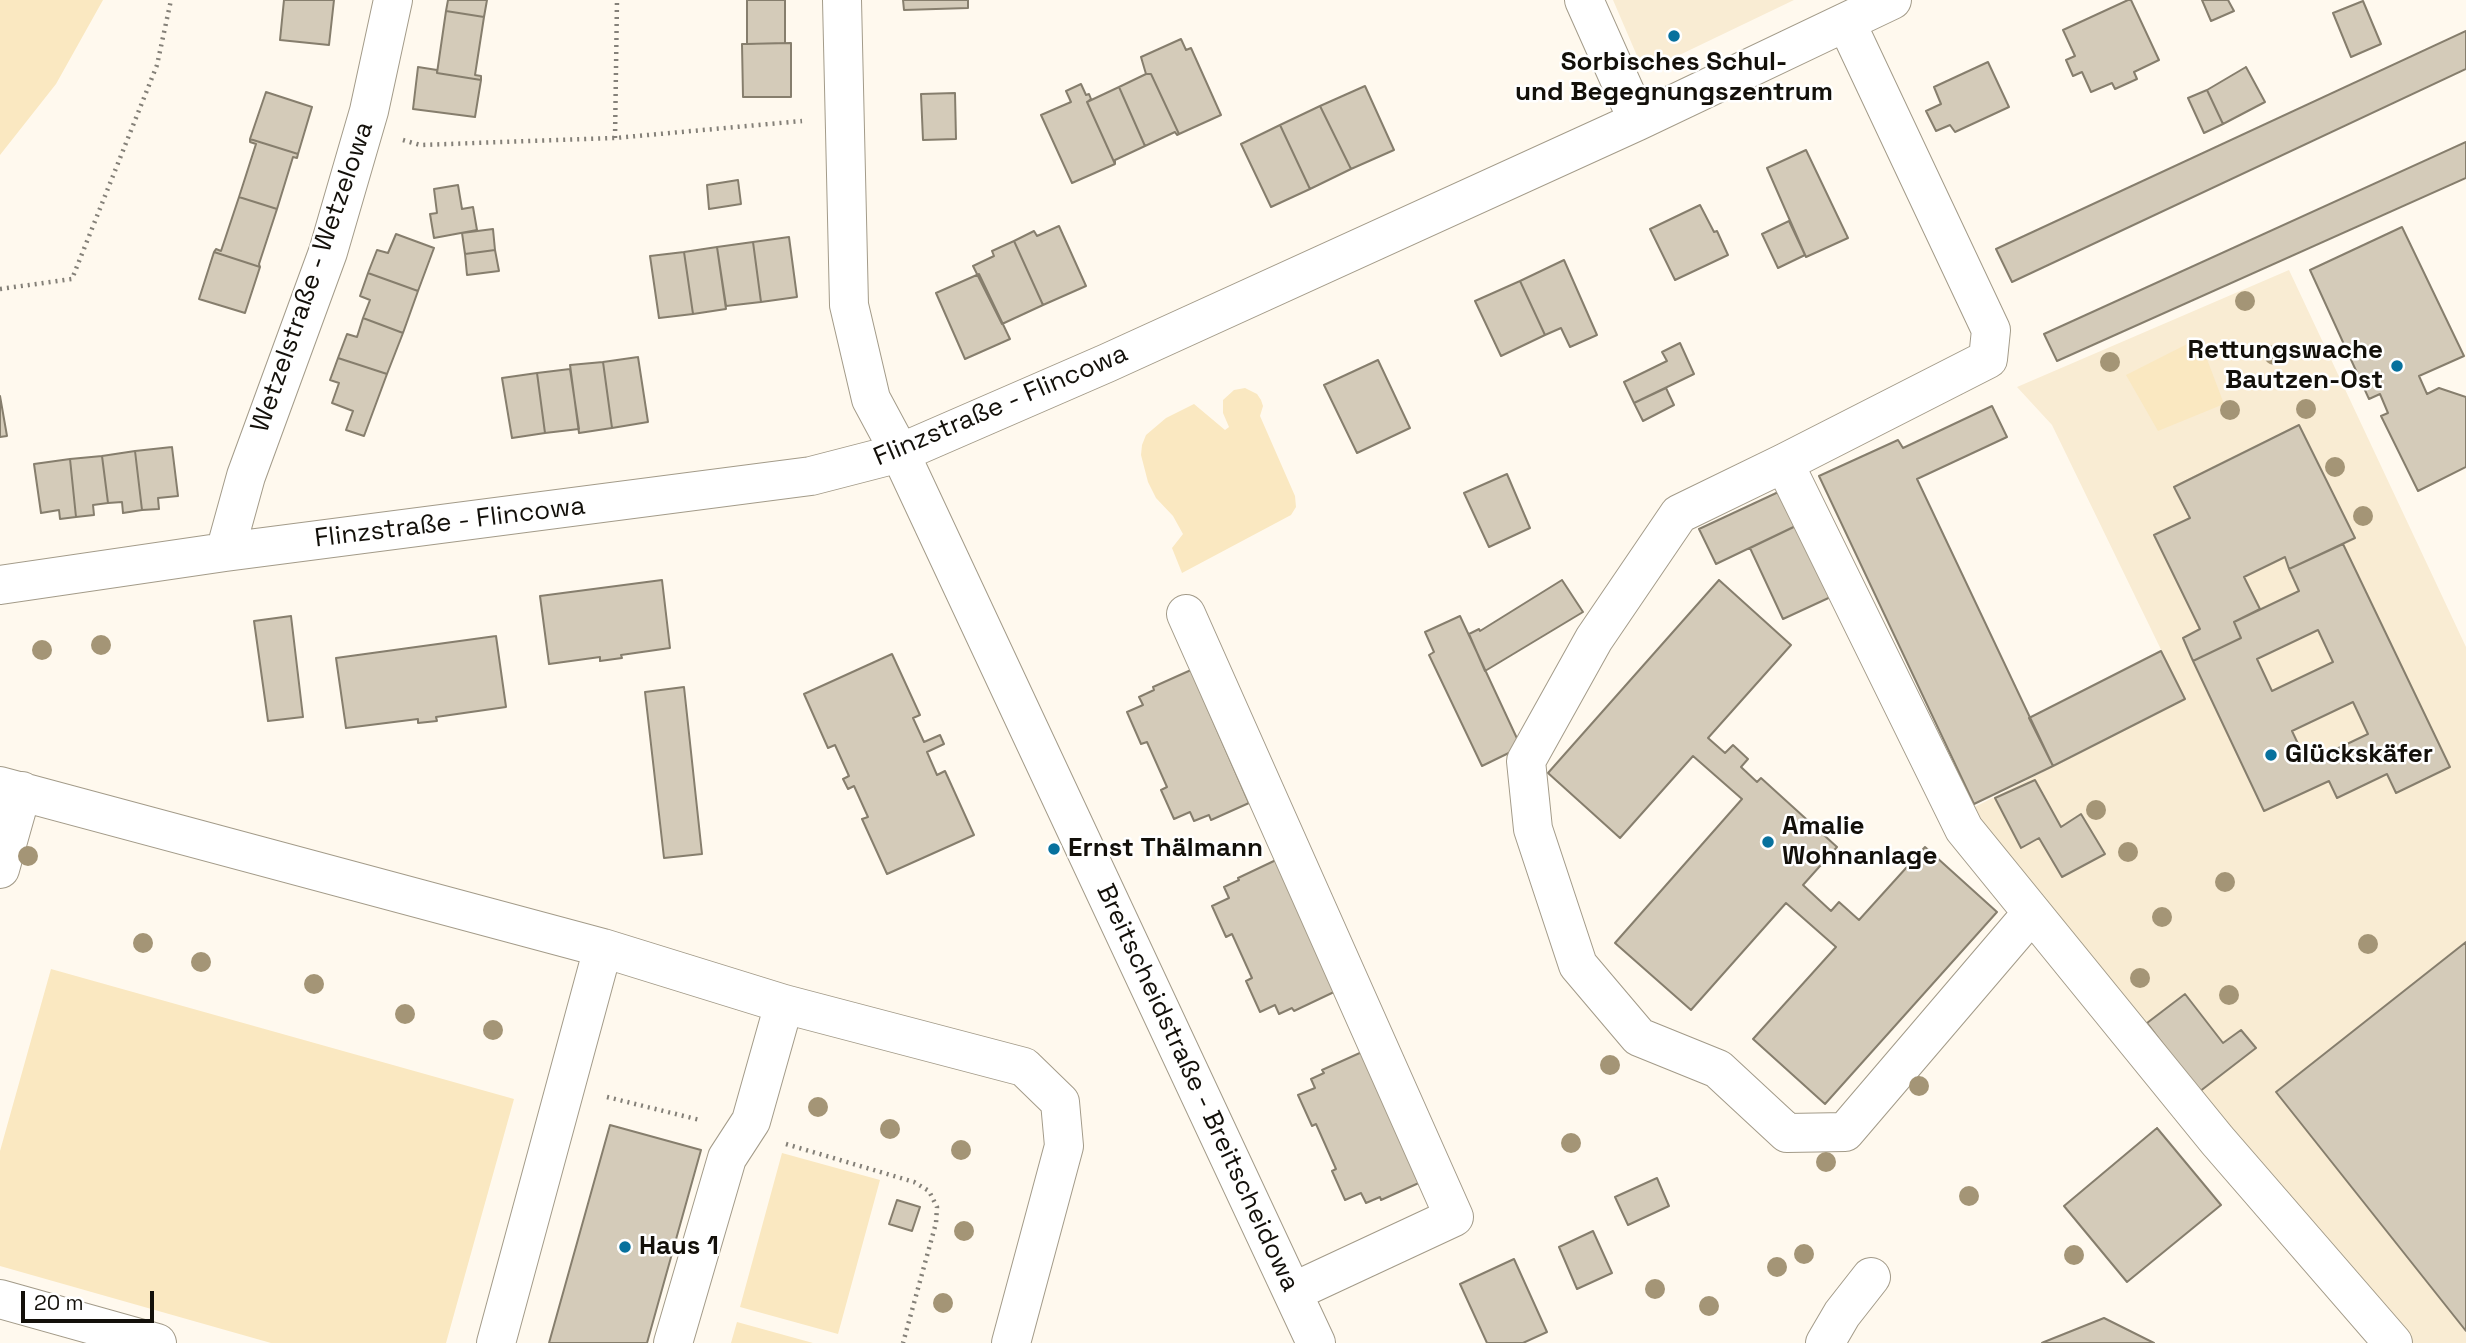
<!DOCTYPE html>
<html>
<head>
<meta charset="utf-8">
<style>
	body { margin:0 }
	#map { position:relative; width:2466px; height:1343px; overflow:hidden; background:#fff9ee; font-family:"Space Grotesk",sans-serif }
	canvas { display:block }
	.scale { position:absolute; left:21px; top:1291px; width:133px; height:32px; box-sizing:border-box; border:4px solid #13100a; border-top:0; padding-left:9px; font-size:21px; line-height:24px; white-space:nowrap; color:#13100a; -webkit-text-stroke:5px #fff; paint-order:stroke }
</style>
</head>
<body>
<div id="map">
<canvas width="2466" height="1343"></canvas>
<div class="scale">20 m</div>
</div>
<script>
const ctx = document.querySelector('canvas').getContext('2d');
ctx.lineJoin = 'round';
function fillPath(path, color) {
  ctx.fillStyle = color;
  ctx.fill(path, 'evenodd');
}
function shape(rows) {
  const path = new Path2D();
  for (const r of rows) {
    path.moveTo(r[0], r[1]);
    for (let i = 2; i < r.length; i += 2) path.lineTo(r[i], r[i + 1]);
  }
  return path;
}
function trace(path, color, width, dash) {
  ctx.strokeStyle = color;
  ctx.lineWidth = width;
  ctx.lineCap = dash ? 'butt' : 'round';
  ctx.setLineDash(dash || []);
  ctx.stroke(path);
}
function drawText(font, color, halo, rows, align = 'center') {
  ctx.font = font + ' "Space Grotesk",sans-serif';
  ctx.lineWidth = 5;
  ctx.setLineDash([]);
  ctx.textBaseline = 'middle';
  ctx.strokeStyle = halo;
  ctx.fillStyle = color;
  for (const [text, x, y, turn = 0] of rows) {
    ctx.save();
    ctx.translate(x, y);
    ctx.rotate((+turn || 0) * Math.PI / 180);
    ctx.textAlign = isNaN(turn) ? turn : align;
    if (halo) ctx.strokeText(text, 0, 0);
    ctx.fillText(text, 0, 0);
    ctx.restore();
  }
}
fillPath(shape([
	[1613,0,1794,0,1644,72],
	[2289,270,2466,647,2466,1343,2413,1343,1965,812,2185,699,2052,425,2017,387]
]), '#f9ecd3');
fillPath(shape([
	[0,0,103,0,56,84,0,155],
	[2199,338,2224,404,2158,431,2126,375],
	[1245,388,1257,394,1261,400,1263,406,1260,416,1295,496,1296,507,1291,515,1182,573,1172,548,1183,534,1173,516,1156,498,1148,482,1141,455,1142,445,1146,435,1166,418,1194,404,1225,430,1229,427,1223,413,1223,400,1234,390],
	[51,969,514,1099,446,1343,271,1343,0,1266,0,1151],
	[782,1153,880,1180,838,1334,740,1307],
	[737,1322,813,1343,731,1343]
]), '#fae8c1');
const building = shape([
	[284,0,334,0,329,45,280,40,284,0],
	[448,0,487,0,484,17,446,11,448,0],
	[747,0,785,0,785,43,747,44,747,0],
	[903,0,968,0,968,8,904,10,903,0],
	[2128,0,2131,0,2159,60,2134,72,2137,79,2115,89,2112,83,2091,92,2082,72,2073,76,2066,60,2075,56,2063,30,2128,0],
	[2202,0,2228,0,2234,11,2211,21,2202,0],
	[2363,1,2381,44,2351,57,2333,13,2363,1],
	[446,11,484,17,475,75,481,76,481,80,437,73,446,11],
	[2466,31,2466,69,2012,282,1996,249,2466,31],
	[1181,39,1186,50,1191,48,1221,115,1179,134,1151,74,1146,74,1141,57,1181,39],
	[791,43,791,97,743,97,742,44,791,43],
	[1988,62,2009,107,1955,132,1950,125,1936,131,1926,111,1941,104,1934,87,1988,62],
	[418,67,437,70,437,73,481,80,475,117,413,109,418,67],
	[2246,67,2265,102,2223,124,2207,90,2246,67],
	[1146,74,1151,74,1179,134,1177,135,1175,132,1145,146,1119,87,1146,74],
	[1081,84,1086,95,1089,94,1091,99,1087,102,1115,164,1072,183,1041,115,1071,102,1066,91,1081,84],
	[1365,86,1394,150,1351,169,1320,106,1365,86],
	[1119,87,1145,146,1115,160,1115,164,1087,102,1119,87],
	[2207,90,2223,124,2204,133,2188,98,2207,90],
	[266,92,312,107,298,154,250,139,266,92],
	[955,93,956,139,923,140,921,94,955,93],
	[1320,106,1351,169,1310,189,1280,125,1320,106],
	[1280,125,1310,189,1271,207,1241,144,1280,125],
	[250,139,298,154,297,158,293,157,277,209,239,197,256,144,250,142,250,139],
	[2466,142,2466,178,2057,361,2044,334,2466,142],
	[1806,150,1848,238,1806,257,1767,168,1806,150],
	[738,180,741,204,709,209,707,185,738,180],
	[458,185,462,209,473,207,477,230,434,238,430,214,437,213,434,189,458,185],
	[239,197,277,209,259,264,260,267,214,252,216,249,221,251,239,197],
	[1700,205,1714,232,1717,231,1728,255,1675,280,1650,229,1700,205],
	[1789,221,1805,255,1778,268,1762,234,1789,221],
	[1059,226,1086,286,1043,305,1014,241,1034,231,1037,236,1059,226],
	[2402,227,2464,356,2419,376,2427,394,2439,388,2466,397,2466,467,2418,491,2381,416,2388,413,2380,394,2369,399,2310,270,2402,227],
	[493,229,495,250,465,254,462,233,493,229],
	[396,234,434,248,418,291,368,273,377,250,388,253,396,234],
	[789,237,797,297,761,302,753,242,789,237],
	[1014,241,1043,305,1002,324,973,266,994,256,992,251,1014,241],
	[753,242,761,302,726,306,717,247,753,242],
	[717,247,726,309,693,314,684,252,717,247],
	[495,250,499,271,467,275,465,254,495,250],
	[214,252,260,267,245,313,199,299,214,252],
	[684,252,693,314,659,318,650,256,684,252],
	[1564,260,1597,335,1570,347,1561,328,1545,335,1520,281,1564,260],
	[368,273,418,291,403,333,363,318,370,300,360,296,368,273],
	[979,274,1010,339,965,359,936,293,979,274],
	[1520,281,1545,335,1501,356,1475,301,1520,281],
	[363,318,403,333,387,374,338,358,347,334,357,337,363,318],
	[1680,343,1694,374,1634,403,1624,382,1667,361,1662,352,1680,343],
	[638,357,648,422,612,428,603,362,638,357],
	[338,358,387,374,364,436,346,430,353,411,332,403,339,383,330,380,338,358],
	[1378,360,1410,428,1357,453,1324,385,1378,360],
	[603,362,612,428,579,433,570,365,603,362],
	[570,369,579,429,545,433,537,373,570,369],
	[537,373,545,433,512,438,502,378,537,373],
	[1666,388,1674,405,1643,421,1634,403,1666,388],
	[0,396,7,436,0,437,0,396],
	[1992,406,2007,437,1917,479,2053,766,1974,804,1819,476,1898,440,1903,448,1992,406],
	[2299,425,2355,538,2289,569,2285,557,2244,577,2260,609,2234,622,2241,638,2193,661,2183,638,2200,629,2154,535,2190,518,2174,487,2299,425],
	[172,447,178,496,158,498,159,509,142,510,135,451,172,447],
	[135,451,142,510,123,513,122,502,108,503,102,456,135,451],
	[102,456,108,503,93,505,94,515,76,517,70,459,102,456],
	[70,459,76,517,60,519,59,510,41,513,34,464,70,459],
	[1507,474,1530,528,1489,547,1464,493,1507,474],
	[1787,488,1804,522,1716,564,1699,529,1787,488],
	[1802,523,1835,595,1783,619,1750,548,1802,523],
	[2343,544,2450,767,2396,793,2387,774,2337,798,2329,781,2264,811,2193,661,2241,638,2234,622,2299,591,2289,569,2343,544],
	[2318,630,2333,662,2272,691,2257,659,2318,630],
	[2353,702,2368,734,2307,763,2292,731,2353,702],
	[662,580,670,648,621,655,622,658,600,661,600,657,549,664,540,596,662,580],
	[1562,580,1583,612,1485,671,1469,634,1479,629,1480,631,1562,580],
	[1719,580,1791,645,1708,738,1725,753,1733,745,1748,759,1741,767,1757,782,1761,778,1837,847,1803,885,1831,911,1839,902,1859,920,1925,847,1997,912,1825,1104,1753,1039,1836,947,1786,903,1691,1010,1615,943,1742,799,1693,756,1620,838,1548,773,1719,580],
	[291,616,303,717,268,721,254,621,291,616],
	[1460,616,1521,747,1482,766,1429,655,1434,652,1425,632,1460,616],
	[496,636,506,707,436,717,437,721,418,723,418,719,346,728,336,658,496,636],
	[2161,651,2185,699,2053,766,2029,718,2161,651],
	[892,654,920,715,913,718,924,742,940,735,944,744,927,752,937,775,945,771,974,835,887,874,862,819,868,817,854,786,848,789,843,779,849,776,835,745,828,748,804,694,892,654],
	[1191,670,1249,803,1211,820,1209,815,1194,821,1190,812,1174,819,1161,790,1167,787,1147,742,1141,744,1127,712,1143,705,1139,697,1154,690,1153,687,1191,670],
	[684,687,702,854,664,858,645,692,684,687],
	[2035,780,2061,827,2081,814,2105,854,2062,877,2039,838,2021,848,1995,798,2035,780],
	[1276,860,1334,992,1294,1011,1292,1008,1279,1014,1275,1005,1260,1012,1246,981,1252,978,1232,934,1226,937,1212,906,1229,898,1224,887,1239,880,1238,878,1276,860],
	[2466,942,2466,1331,2276,1092,2466,942],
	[2185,994,2223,1043,2241,1030,2256,1048,2199,1092,2147,1023,2185,994],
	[1362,1052,1421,1182,1381,1200,1380,1197,1366,1203,1361,1193,1345,1200,1332,1171,1336,1169,1316,1124,1312,1126,1298,1095,1315,1088,1311,1079,1324,1073,1322,1070,1362,1052],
	[610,1125,701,1150,647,1343,549,1343,610,1125],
	[2157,1128,2221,1205,2127,1282,2064,1206,2157,1128],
	[1657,1178,1669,1206,1628,1225,1615,1197,1657,1178],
	[897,1200,920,1207,912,1231,889,1224,897,1200],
	[1593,1231,1612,1273,1577,1289,1559,1247,1593,1231],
	[1514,1259,1547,1332,1523,1343,1487,1343,1460,1284,1514,1259],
	[2104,1318,2154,1343,2042,1343,2044,1342,2104,1318]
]);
fillPath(building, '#d4cbb9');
trace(building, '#867e6d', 2);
const minor = shape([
	[842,0,849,305,871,399,900,453,1316,1343],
	[1584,0,1638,121],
	[1846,22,1991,330,1988,359,1784,463,1679,514,1594,639,1526,761,1533,829,1578,965,1639,1037,1718,1069,1787,1133,1845,1132,2032,913],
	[1784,463,1964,829,2217,1140,2393,1343],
	[225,552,246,476,328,252,369,111,393,0],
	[0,585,225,552,811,476,900,453,1107,363,1638,121,1892,0],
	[1186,614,1454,1217,1293,1292],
	[0,786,603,948,784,1004,1024,1067,1060,1102,1064,1146,1011,1343],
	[0,869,22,791],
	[0,1299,157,1343],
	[496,1343,603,948],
	[673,1343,727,1158,751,1121,784,1004],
	[1825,1343,1842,1314,1871,1277]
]);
trace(minor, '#a39b89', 40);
trace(shape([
	[615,138,617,0],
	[403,140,420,145,615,138,802,121],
	[0,289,72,279,157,65,171,0],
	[607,1097,700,1120],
	[786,1144,914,1182,929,1191,937,1207,936,1223,903,1343]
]), '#848078', 4.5, [2, 5]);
trace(minor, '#fff', 38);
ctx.fillStyle = '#a49576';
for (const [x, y] of [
	[2245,301],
	[2274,355],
	[2110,362],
	[2306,409],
	[2230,410],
	[2335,467],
	[2363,516],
	[101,645],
	[42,650],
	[2096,810],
	[2128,852],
	[28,856],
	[2225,882],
	[2162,917],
	[143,943],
	[2368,944],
	[201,962],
	[2140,978],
	[314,984],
	[2229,995],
	[405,1014],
	[493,1030],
	[1610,1065],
	[1919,1086],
	[818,1107],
	[890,1129],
	[1571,1143],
	[961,1150],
	[1826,1162],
	[1969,1196],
	[964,1231],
	[1804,1254],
	[2074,1255],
	[1777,1267],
	[1655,1289],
	[943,1303],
	[1709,1306]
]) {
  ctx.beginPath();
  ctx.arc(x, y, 10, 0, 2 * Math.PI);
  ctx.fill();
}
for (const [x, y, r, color] of [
	[1674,36,7,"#07719d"],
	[2397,366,7,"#07719d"],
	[2271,755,7,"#07719d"],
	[1768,842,7,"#07719d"],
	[1054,849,7,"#07719d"],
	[625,1247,7,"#07719d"]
]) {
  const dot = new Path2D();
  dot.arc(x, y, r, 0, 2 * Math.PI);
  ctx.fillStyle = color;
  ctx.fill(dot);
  trace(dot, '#fff', 2.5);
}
drawText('bold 26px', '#13100a', '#fff', [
	["Sorbisches Schul-",1674,63,"center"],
	["und Begegnungszentrum",1674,93,"center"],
	["Rettungswache",2383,351,"right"],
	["Bautzen-Ost",2383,381,"right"],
	["Glückskäfer",2285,755],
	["Amalie",1782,827],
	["Wohnanlage",1782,857],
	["Ernst Thälmann",1068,849],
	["Haus 1",639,1247]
], 'left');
drawText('26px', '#13100a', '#fff', [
	["Wetzelstraße - Wetzelowa",313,277,-71],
	["Flinzstraße - Flincowa",1001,406,-23],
	["Flinzstraße - Flincowa",450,523,-7],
	["Breitscheidstraße - Breitscheidowa",1197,1088,65]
]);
</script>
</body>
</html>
